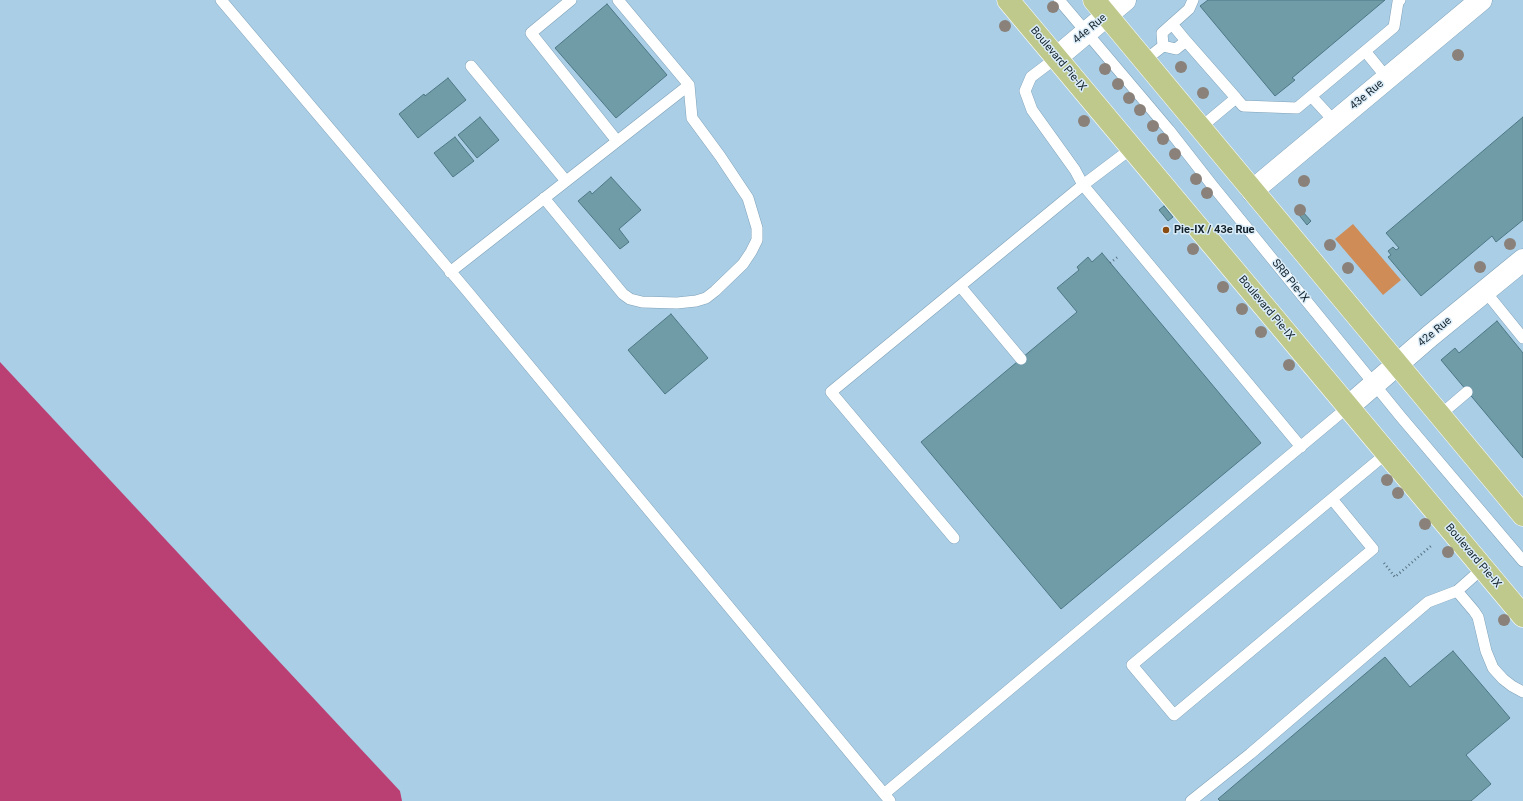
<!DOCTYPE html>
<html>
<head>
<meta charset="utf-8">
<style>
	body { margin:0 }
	canvas { display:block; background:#aacee6 }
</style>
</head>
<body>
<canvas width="1523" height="801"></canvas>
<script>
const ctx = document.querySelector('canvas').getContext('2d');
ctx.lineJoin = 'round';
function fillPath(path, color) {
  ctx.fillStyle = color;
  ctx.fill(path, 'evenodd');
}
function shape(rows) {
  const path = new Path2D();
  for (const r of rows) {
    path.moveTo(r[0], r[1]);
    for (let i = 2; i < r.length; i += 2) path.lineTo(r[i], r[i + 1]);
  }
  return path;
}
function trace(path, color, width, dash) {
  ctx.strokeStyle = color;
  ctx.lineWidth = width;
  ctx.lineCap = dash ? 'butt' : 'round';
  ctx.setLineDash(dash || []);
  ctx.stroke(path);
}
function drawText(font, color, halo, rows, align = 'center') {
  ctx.font = font + ' Roboto,sans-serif';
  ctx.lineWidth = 3;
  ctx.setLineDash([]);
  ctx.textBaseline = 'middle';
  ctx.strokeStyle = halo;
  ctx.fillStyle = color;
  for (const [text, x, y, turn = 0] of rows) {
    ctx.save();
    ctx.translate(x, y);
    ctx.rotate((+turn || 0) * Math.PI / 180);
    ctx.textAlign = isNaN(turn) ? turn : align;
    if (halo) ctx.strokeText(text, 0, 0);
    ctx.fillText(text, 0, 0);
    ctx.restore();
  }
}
fillPath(shape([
	[1353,224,1401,280,1383,295,1335,239]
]), '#cf8c57');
fillPath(shape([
	[0,362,400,791,402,801,0,801]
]), '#ba4074');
const building = shape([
	[1208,0,1385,0,1292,78,1295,80,1275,96,1200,6,1208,0],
	[607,4,667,75,616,118,555,48,607,4],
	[448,78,466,100,418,138,399,114,424,94,425,96,448,78],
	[480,117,499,140,477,158,458,135,480,117],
	[1523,117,1523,220,1496,242,1492,236,1421,296,1388,257,1391,255,1388,251,1393,247,1396,250,1399,248,1386,233,1523,117],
	[455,137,474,161,453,177,434,153,455,137],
	[611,177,641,210,619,229,629,242,620,249,578,201,590,191,592,194,611,177],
	[1164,206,1173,217,1168,221,1159,210,1164,206],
	[1303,212,1311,221,1307,225,1299,215,1303,212],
	[1102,253,1261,443,1061,609,921,442,1077,312,1057,288,1079,270,1077,267,1088,257,1092,262,1102,253],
	[671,314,708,358,665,394,628,350,671,314],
	[1497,321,1523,353,1523,458,1441,360,1455,348,1459,353,1497,321],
	[1453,651,1510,718,1466,755,1491,784,1471,801,1220,801,1218,799,1385,657,1410,687,1453,651]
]);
fillPath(building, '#709ca8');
trace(building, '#4c7783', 1);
const service = shape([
	[221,0,468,292,890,801],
	[571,0,531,33,617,141],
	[1059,0,1169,130,1212,185,1401,417,1523,561],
	[1172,24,1186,41],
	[1163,46,1162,33,1189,9,1193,0],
	[1365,51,1387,78],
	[1144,61,1163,46,1176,49,1186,41,1236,98,1200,128],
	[471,66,566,181],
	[1312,97,1335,122],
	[1236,98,1243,106,1297,108,1394,27,1398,2,1400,0],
	[1132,148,1083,185,1301,447],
	[544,198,623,294,630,299,642,302,677,303,696,301,706,298,715,291,743,264,751,252,757,240,757,228,748,198,720,156,692,118,689,85],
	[450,272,689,85,618,0],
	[960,286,1021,359],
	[1485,291,1523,338],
	[1440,415,1467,392],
	[1332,499,1373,549,1174,715,1132,665,1387,453],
	[954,538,831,392,1083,185,1075,170,1032,110,1025,91,1031,77,1056,58],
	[1457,591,1474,611,1478,617,1486,651,1493,668,1503,679,1512,686,1523,692],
	[884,794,1348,407],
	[1191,801,1250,754,1428,602,1457,591,1483,568,1486,570]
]);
const minor = shape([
	[1056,58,1125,0],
	[1252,191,1481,0],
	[1348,407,1430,336,1523,260]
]);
const primary = shape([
	[1008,0,1523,616],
	[1094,0,1523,515]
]);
trace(service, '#7fa2b9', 12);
trace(minor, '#7fa2b9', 23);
trace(primary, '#fff', 23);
trace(shape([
	[1110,263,1119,256],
	[1384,563,1395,577,1431,546]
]), '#587080', 2.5, [1, 3]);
trace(service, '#fff', 11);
trace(minor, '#fff', 22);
trace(primary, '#bfc98c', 22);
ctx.fillStyle = '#8a827a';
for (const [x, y] of [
	[1053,7],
	[1005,26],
	[1458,55],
	[1181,67],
	[1105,69],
	[1118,84],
	[1203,93],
	[1129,98],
	[1140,110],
	[1084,121],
	[1153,126],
	[1163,139],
	[1175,154],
	[1196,179],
	[1304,181],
	[1207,193],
	[1300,210],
	[1510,244],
	[1330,245],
	[1193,249],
	[1480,267],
	[1348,268],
	[1223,287],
	[1242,309],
	[1261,332],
	[1289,365],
	[1387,480],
	[1398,493],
	[1425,524],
	[1448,552],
	[1504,620]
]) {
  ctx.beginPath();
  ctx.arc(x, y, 6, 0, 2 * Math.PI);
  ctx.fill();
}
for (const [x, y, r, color] of [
	[1166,230,4,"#8a4c10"]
]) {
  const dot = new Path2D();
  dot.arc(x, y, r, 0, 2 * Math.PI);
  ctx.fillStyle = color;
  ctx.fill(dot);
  trace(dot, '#daecf8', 1.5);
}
drawText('11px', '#13212a', '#daecf8', [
	["44e Rue",1090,29,-40],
	["Boulevard Pie-IX",1058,59,50],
	["43e Rue",1367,95,-40],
	["SRB Pie-IX",1290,281,51],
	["Boulevard Pie-IX",1266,308,50],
	["42e Rue",1435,332,-40],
	["Boulevard Pie-IX",1473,556,50]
]);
drawText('bold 11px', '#13212a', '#daecf8', [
	["Pie-IX / 43e Rue",1174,230]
], 'left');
</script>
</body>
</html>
